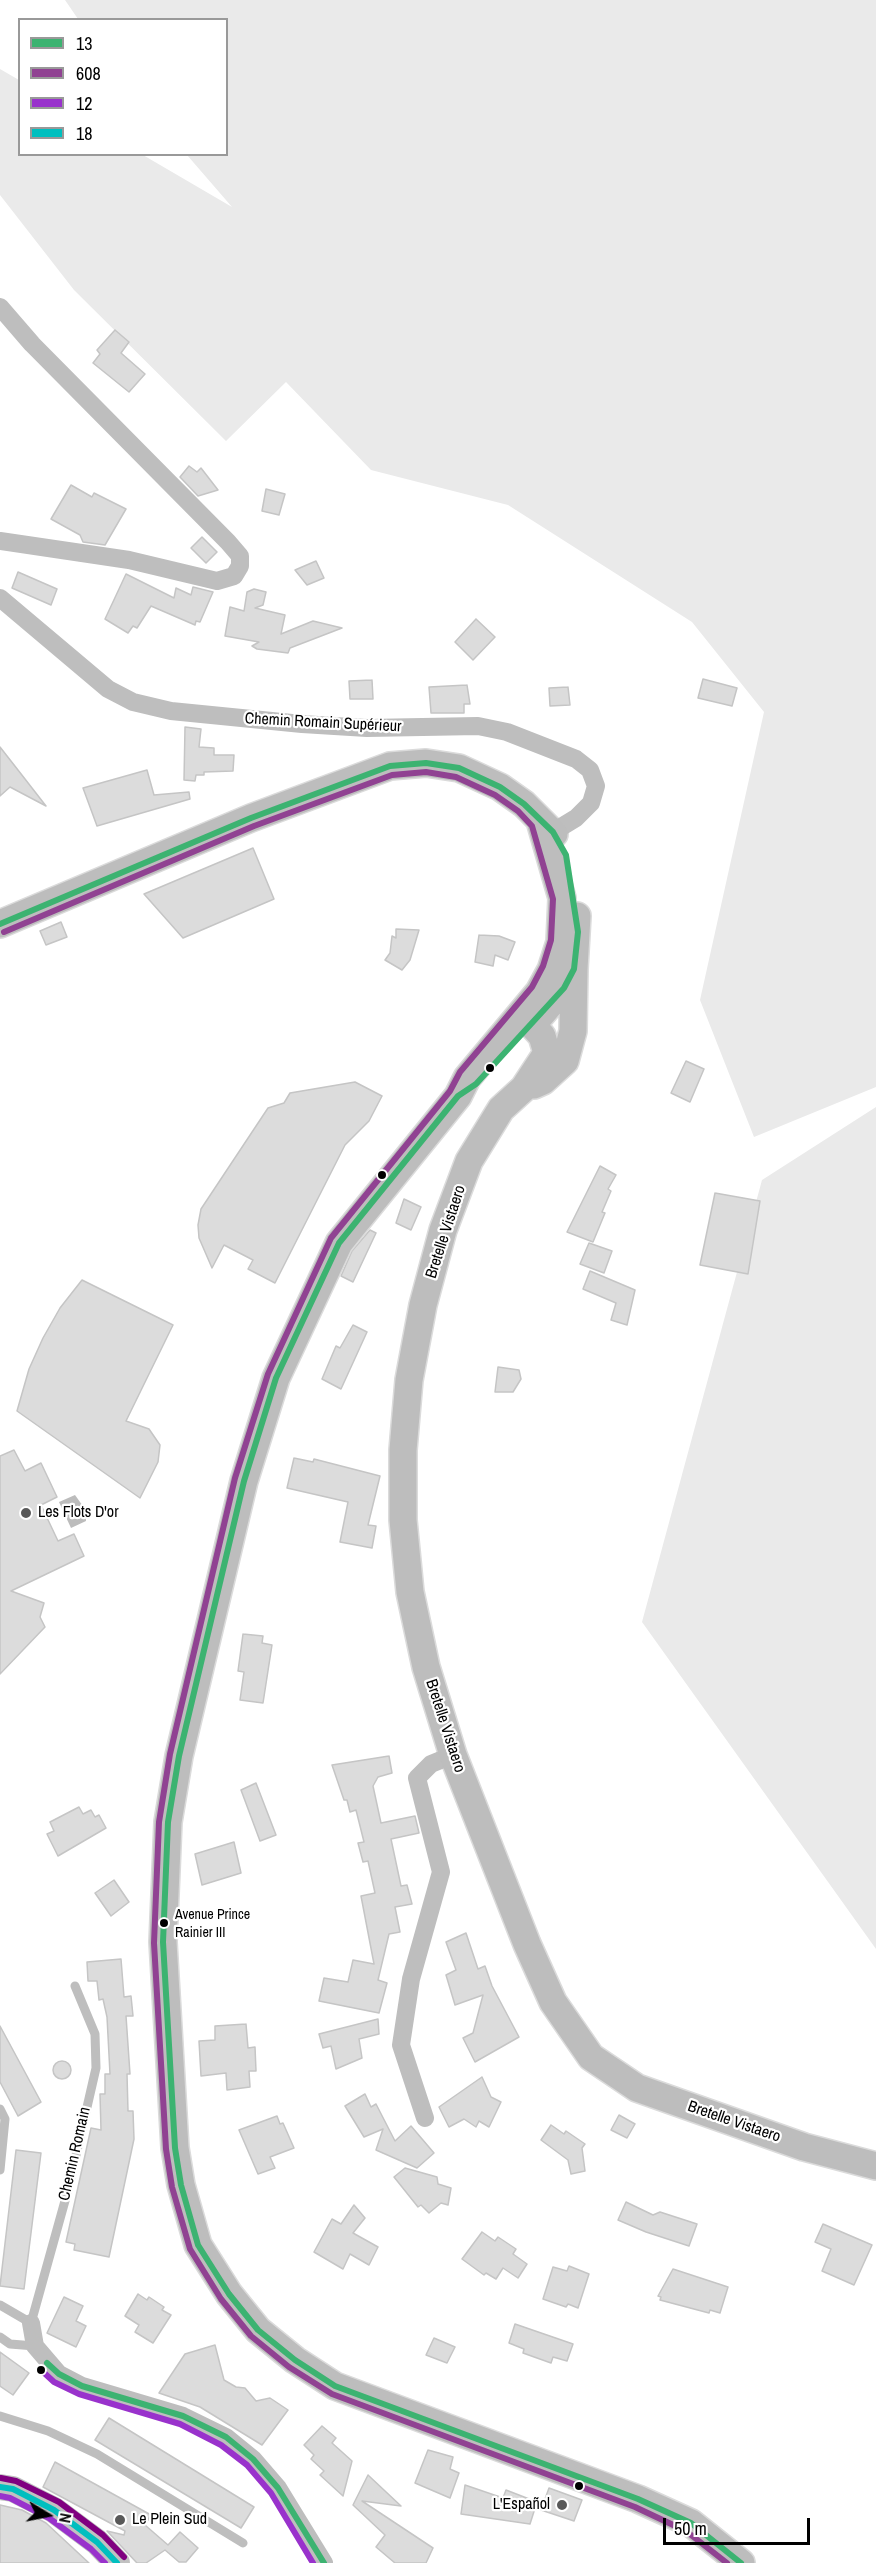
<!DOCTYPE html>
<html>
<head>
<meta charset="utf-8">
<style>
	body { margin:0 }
	#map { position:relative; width:876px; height:2563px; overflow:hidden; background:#fff; font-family:"Archivo Narrow",sans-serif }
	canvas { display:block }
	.legend { position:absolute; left:18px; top:18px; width:210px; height:138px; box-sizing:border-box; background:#fff; border:2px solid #999; margin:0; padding:8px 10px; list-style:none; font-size:18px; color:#000 }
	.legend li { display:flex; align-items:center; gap:12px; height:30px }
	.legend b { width:30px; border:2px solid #999 }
	.north { position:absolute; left:18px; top:2485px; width:60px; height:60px; -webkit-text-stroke:4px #fff; paint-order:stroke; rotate:100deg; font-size:16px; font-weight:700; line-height:24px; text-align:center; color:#000 }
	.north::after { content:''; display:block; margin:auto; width:21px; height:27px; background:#000; clip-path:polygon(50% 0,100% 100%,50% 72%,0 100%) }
	.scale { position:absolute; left:663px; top:2518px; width:147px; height:27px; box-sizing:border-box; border:3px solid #000; border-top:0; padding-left:8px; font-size:18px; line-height:21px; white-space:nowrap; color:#000; -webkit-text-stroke:4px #fff; paint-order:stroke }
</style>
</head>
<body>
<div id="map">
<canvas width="876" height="2563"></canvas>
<ul class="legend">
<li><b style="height:8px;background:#3cb371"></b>13</li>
<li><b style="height:8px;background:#904292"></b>608</li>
<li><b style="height:8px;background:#9932cc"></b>12</li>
<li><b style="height:8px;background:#00bfbf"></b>18</li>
</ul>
<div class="north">N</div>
<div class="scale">50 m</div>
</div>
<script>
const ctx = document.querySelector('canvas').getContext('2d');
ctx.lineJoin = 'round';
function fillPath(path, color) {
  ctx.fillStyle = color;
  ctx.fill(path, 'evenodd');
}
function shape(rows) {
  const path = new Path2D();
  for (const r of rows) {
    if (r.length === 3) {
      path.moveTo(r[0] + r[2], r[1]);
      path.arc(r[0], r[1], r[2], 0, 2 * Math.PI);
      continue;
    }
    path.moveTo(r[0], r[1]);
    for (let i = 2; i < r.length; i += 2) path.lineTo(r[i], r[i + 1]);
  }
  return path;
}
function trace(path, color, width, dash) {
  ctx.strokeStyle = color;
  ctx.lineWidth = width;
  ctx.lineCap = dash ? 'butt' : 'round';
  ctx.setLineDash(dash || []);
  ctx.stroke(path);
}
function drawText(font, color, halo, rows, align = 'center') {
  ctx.font = font + ' "Archivo Narrow",sans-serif';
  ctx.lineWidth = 4.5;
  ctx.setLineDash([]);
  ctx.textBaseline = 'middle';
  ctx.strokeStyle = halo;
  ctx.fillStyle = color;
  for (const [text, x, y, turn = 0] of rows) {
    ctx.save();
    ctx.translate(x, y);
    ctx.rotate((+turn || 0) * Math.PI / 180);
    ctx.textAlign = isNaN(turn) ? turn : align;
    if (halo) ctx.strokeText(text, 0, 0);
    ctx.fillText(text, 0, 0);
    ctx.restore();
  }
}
fillPath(shape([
	[65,0,876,0,876,1087,754,1137,700,1000,764,712,692,622,508,505,371,470,286,382,226,441,74,290,0,195,0,69,19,80,20,154,143,155,232,207,187,155,226,154,226,20,78,19],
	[876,1107,876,1949,642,1622,762,1180]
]), '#eaeaea');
fillPath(shape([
	[75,1495,85,1509,86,1521,71,1528,59,1502]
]), '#bcbcbc');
const building = shape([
	[115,330,129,342,121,353,145,374,129,392,93,363,100,354,97,350,115,330],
	[189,466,197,472,201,468,218,490,198,496,180,477,189,466],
	[71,485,92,497,94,493,126,509,105,545,83,542,80,535,51,519,71,485],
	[266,489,285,494,279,515,262,511,266,489],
	[202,537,217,552,206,563,191,548,202,537],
	[316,561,324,578,307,585,295,570,316,561],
	[18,572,57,589,51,605,12,588,18,572],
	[126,574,174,598,176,588,191,595,193,587,213,592,200,622,196,621,195,625,151,606,137,628,133,626,128,633,105,619,126,574],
	[254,589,266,592,263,605,255,608,285,615,281,634,313,621,342,628,290,648,288,653,257,649,252,646,259,642,225,636,230,607,244,611,247,592,254,589],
	[476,619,495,637,473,660,455,642,476,619],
	[703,679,737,688,732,706,698,698,703,679],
	[372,680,373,699,350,699,349,681,372,680],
	[467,685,470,704,464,704,464,713,431,713,429,687,467,685],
	[568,687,570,705,550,706,549,688,568,687],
	[185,727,201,729,199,747,214,748,214,755,234,755,233,771,204,772,204,775,196,775,195,781,184,780,185,727],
	[0,747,25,779,46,806,10,787,0,796,0,747],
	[147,770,154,795,189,792,190,799,97,826,83,788,147,770],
	[253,848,274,899,183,938,144,894,253,848],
	[61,922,67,937,46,945,40,931,61,922],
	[396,929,419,930,410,960,402,970,385,960,390,953,392,936,396,938,396,929],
	[479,935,499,936,515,942,508,960,495,955,493,966,475,962,479,935],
	[686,1061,704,1069,690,1102,671,1093,686,1061],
	[355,1082,382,1096,369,1121,345,1145,275,1283,248,1269,253,1260,224,1245,212,1268,199,1238,198,1225,201,1209,268,1108,284,1103,290,1093,355,1082],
	[600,1166,616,1175,608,1189,611,1191,602,1212,605,1213,593,1242,567,1232,600,1166],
	[715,1193,760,1201,748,1274,700,1265,715,1193],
	[404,1199,421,1207,411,1230,396,1223,404,1199],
	[370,1230,376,1233,353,1282,341,1276,352,1251,370,1230],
	[589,1243,612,1251,604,1273,580,1264,589,1243],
	[590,1271,635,1290,627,1325,611,1320,616,1303,583,1289,590,1271],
	[82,1280,173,1325,126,1421,149,1429,160,1445,158,1462,140,1498,17,1411,29,1369,43,1338,60,1308,82,1280],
	[353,1325,367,1332,341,1389,322,1379,336,1346,340,1348,353,1325],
	[498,1367,519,1370,521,1379,513,1392,495,1392,498,1367],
	[14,1450,25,1471,41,1463,57,1497,41,1505,58,1541,74,1534,84,1556,11,1591,44,1603,40,1617,45,1627,0,1674,0,1456,14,1450],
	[294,1458,313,1462,314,1459,380,1476,368,1525,376,1526,372,1548,340,1542,348,1502,287,1488,294,1458],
	[243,1634,263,1636,262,1643,272,1645,263,1703,240,1700,244,1672,238,1671,243,1634],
	[389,1756,392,1773,378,1777,373,1786,381,1823,415,1816,419,1833,391,1839,401,1886,407,1885,412,1904,395,1907,400,1932,389,1934,378,1980,387,1983,379,2013,319,2001,324,1978,348,1982,353,1960,374,1964,361,1896,375,1893,368,1861,363,1862,358,1843,364,1842,356,1810,350,1812,347,1800,344,1800,332,1765,389,1756],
	[256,1783,276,1835,260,1841,241,1790,256,1783],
	[79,1807,83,1814,91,1810,95,1817,99,1815,106,1828,58,1856,47,1834,54,1831,50,1822,79,1807],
	[234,1842,241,1873,202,1885,195,1854,234,1842],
	[114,1880,129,1902,111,1916,95,1893,114,1880],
	[466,1933,478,1969,485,1966,492,1986,519,2037,475,2062,463,2038,473,2033,483,1995,455,2005,446,1975,456,1970,446,1942,466,1933],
	[121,1959,124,1997,131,1996,133,2016,126,2016,130,2074,127,2074,128,2111,133,2111,134,2139,109,2257,74,2250,75,2244,66,2242,91,2128,101,2130,100,2094,105,2094,105,2074,110,2074,107,2017,103,1999,99,2000,97,1981,88,1981,87,1962,121,1959],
	[378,2019,379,2034,359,2039,362,2058,336,2069,331,2046,323,2048,319,2034,378,2019],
	[246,2024,248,2048,255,2047,256,2071,249,2071,250,2087,227,2090,226,2073,201,2076,199,2041,215,2040,215,2026,246,2024],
	[0,2026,41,2102,18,2116,0,2082,0,2026],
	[62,2070,9],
	[482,2077,491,2097,501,2102,489,2127,479,2121,476,2127,464,2119,449,2127,439,2107,482,2077],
	[365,2094,371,2107,376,2104,395,2141,411,2126,434,2153,417,2168,376,2150,383,2129,364,2137,345,2106,365,2094],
	[619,2115,635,2124,627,2138,611,2130,619,2115],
	[277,2116,280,2124,283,2123,294,2148,270,2157,275,2168,258,2174,239,2130,277,2116],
	[551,2125,564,2134,566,2131,585,2144,582,2148,585,2171,571,2174,568,2160,541,2140,551,2125],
	[16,2150,41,2153,24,2289,0,2286,16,2150],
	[405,2168,437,2177,438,2184,451,2188,448,2205,441,2203,429,2213,421,2205,418,2207,394,2177,405,2168],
	[626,2202,653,2215,660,2212,697,2224,689,2246,646,2232,618,2220,626,2202],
	[354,2205,365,2218,353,2233,378,2247,369,2265,350,2254,343,2269,314,2252,332,2219,341,2224,354,2205],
	[823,2224,872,2245,854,2285,822,2271,831,2249,815,2242,823,2224],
	[482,2232,495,2241,498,2237,516,2249,513,2254,527,2264,518,2278,503,2268,496,2279,486,2273,484,2275,462,2259,482,2232],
	[569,2266,589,2274,578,2308,568,2304,566,2307,543,2299,553,2267,567,2271,569,2266],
	[673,2269,728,2287,720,2313,710,2310,709,2313,660,2300,661,2297,658,2296,673,2269],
	[138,2294,147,2300,149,2297,164,2307,162,2310,171,2315,153,2343,135,2332,139,2325,125,2316,138,2294],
	[64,2297,83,2306,76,2321,86,2326,76,2347,47,2333,64,2297],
	[515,2324,573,2344,567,2361,553,2357,551,2363,523,2353,524,2349,509,2343,515,2324],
	[434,2338,455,2347,447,2363,426,2355,434,2338],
	[215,2345,224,2380,236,2387,245,2388,256,2401,270,2398,288,2410,262,2445,200,2407,159,2393,185,2354,215,2345],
	[0,2352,29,2373,13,2395,0,2386,0,2352],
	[109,2418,254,2507,241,2528,95,2440,109,2418],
	[322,2426,336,2438,332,2443,352,2461,343,2496,320,2475,324,2471,311,2459,314,2455,304,2445,322,2426],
	[428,2450,453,2457,450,2469,459,2473,450,2498,415,2483,428,2450],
	[55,2462,151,2515,145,2525,168,2545,180,2532,198,2548,186,2562,179,2562,165,2550,146,2563,137,2563,107,2531,124,2535,125,2531,43,2487,55,2462],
	[368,2475,401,2506,362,2501,433,2548,426,2563,395,2563,376,2547,385,2535,353,2505,368,2475],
	[465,2485,503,2498,506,2490,537,2502,530,2524,461,2514,465,2485],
	[549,2488,582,2500,574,2521,541,2510,549,2488],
	[0,2505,22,2510,46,2523,89,2563,0,2563,0,2505]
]);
fillPath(building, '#dcdcdc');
trace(building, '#c5c5c5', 1.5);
const primary = shape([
	[540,821,562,898,560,942,551,970,539,992,467,1078,458,1096,339,1243,276,1378,244,1481,179,1756,168,1822,163,1942,175,2148,181,2185,198,2245,229,2294,258,2330,295,2360,335,2386,638,2499,691,2523,741,2563],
	[0,924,251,818,390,766,426,763,459,768,500,787,524,804,554,834],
	[547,995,536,1010,532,1025,542,1036,547,1053,524,1088,501,1109,469,1161,443,1230,423,1305,409,1380,403,1450,403,1520,410,1592,426,1667,453,1755,527,1944,553,2002,591,2057,637,2088,804,2147,876,2166],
	[540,1016,564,988,574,969,577,916],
	[534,1085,543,1081,565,1061,573,1031,574,970]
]);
trace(primary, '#dbdbdb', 30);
trace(shape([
	[0,2109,5,2119,0,2170],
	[0,2305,31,2323,68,2190,96,2068,95,2034,75,1986],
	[0,2337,10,2344,35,2346],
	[0,2416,48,2431,97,2454,243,2543]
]), '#bebebe', 9);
trace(shape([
	[0,307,32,344,228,542,240,556,240,566,234,576,217,581,129,560,0,541],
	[0,598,108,689,133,702,171,711,302,724,367,728,478,726,507,732,576,759,590,770,596,786,591,803,576,818,553,832],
	[425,2118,401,2045,411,1979,441,1872,417,1778,431,1764,453,1755],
	[31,2323,35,2346,59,2374,82,2386,183,2416,226,2437,253,2459,278,2488,324,2563]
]), '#bebebe', 18);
trace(shape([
	[0,2487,13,2489,54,2510,97,2542,117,2563]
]), '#c1c1c1', 26);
trace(primary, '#bdbdbd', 27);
trace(shape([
	[0,924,251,818,390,766,426,763,459,768,500,787,524,804,553,832,566,855,578,932,574,969,564,988,476,1084,458,1096,339,1243,276,1378,244,1481,179,1756,168,1822,163,1942,175,2148,181,2185,198,2245,229,2294,258,2330,295,2360,335,2386,638,2499,691,2523,741,2563],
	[47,2363,59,2374,82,2386,183,2416,226,2437,253,2459,278,2488,324,2563]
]), '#3cb371', 6);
trace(shape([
	[4,932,254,826,392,775,426,772,456,777,495,795,518,811,532,826,553,899,551,940,543,966,532,987,460,1072,450,1091,331,1238,268,1374,235,1478,170,1754,159,1822,154,1943,166,2149,172,2187,190,2249,221,2299,251,2336,289,2367,332,2394,635,2507,686,2531,727,2563]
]), '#904292', 6);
trace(shape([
	[41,2370,54,2382,79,2394,180,2424,221,2445,247,2465,271,2493,313,2563],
	[0,2496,10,2498,49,2518,91,2549,105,2563]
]), '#9932cc', 6);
trace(shape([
	[0,2487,13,2489,54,2510,97,2542,117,2563]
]), '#00bfbf', 6);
trace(shape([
	[1,2478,16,2481,59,2502,103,2535,124,2557]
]), '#800080', 6);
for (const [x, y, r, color] of [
	[490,1068,5,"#000"],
	[382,1175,5,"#000"],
	[26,1513,6,"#595959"],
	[164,1923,5,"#000"],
	[41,2370,5,"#000"],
	[579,2486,5,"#000"],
	[562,2505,6,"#595959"],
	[120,2520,6,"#595959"]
]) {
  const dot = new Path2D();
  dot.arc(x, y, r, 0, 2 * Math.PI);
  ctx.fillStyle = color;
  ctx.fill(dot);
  trace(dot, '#fff', 2);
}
drawText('14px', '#000', '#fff', [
	["Avenue Prince",175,1915],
	["Rainier III",175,1933]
], 'left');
drawText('16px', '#000', '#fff', [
	["Chemin Romain Supérieur",323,723,3],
	["Bretelle Vistaero",446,1232,-72],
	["Bretelle Vistaero",445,1726,72],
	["Bretelle Vistaero",734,2122,19],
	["Chemin Romain",75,2154,-77]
]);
drawText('16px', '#000', '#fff', [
	["Les Flots D'or",38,1513],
	["L'Español",550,2505,"right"],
	["Le Plein Sud",132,2520]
], 'left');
</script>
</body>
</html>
